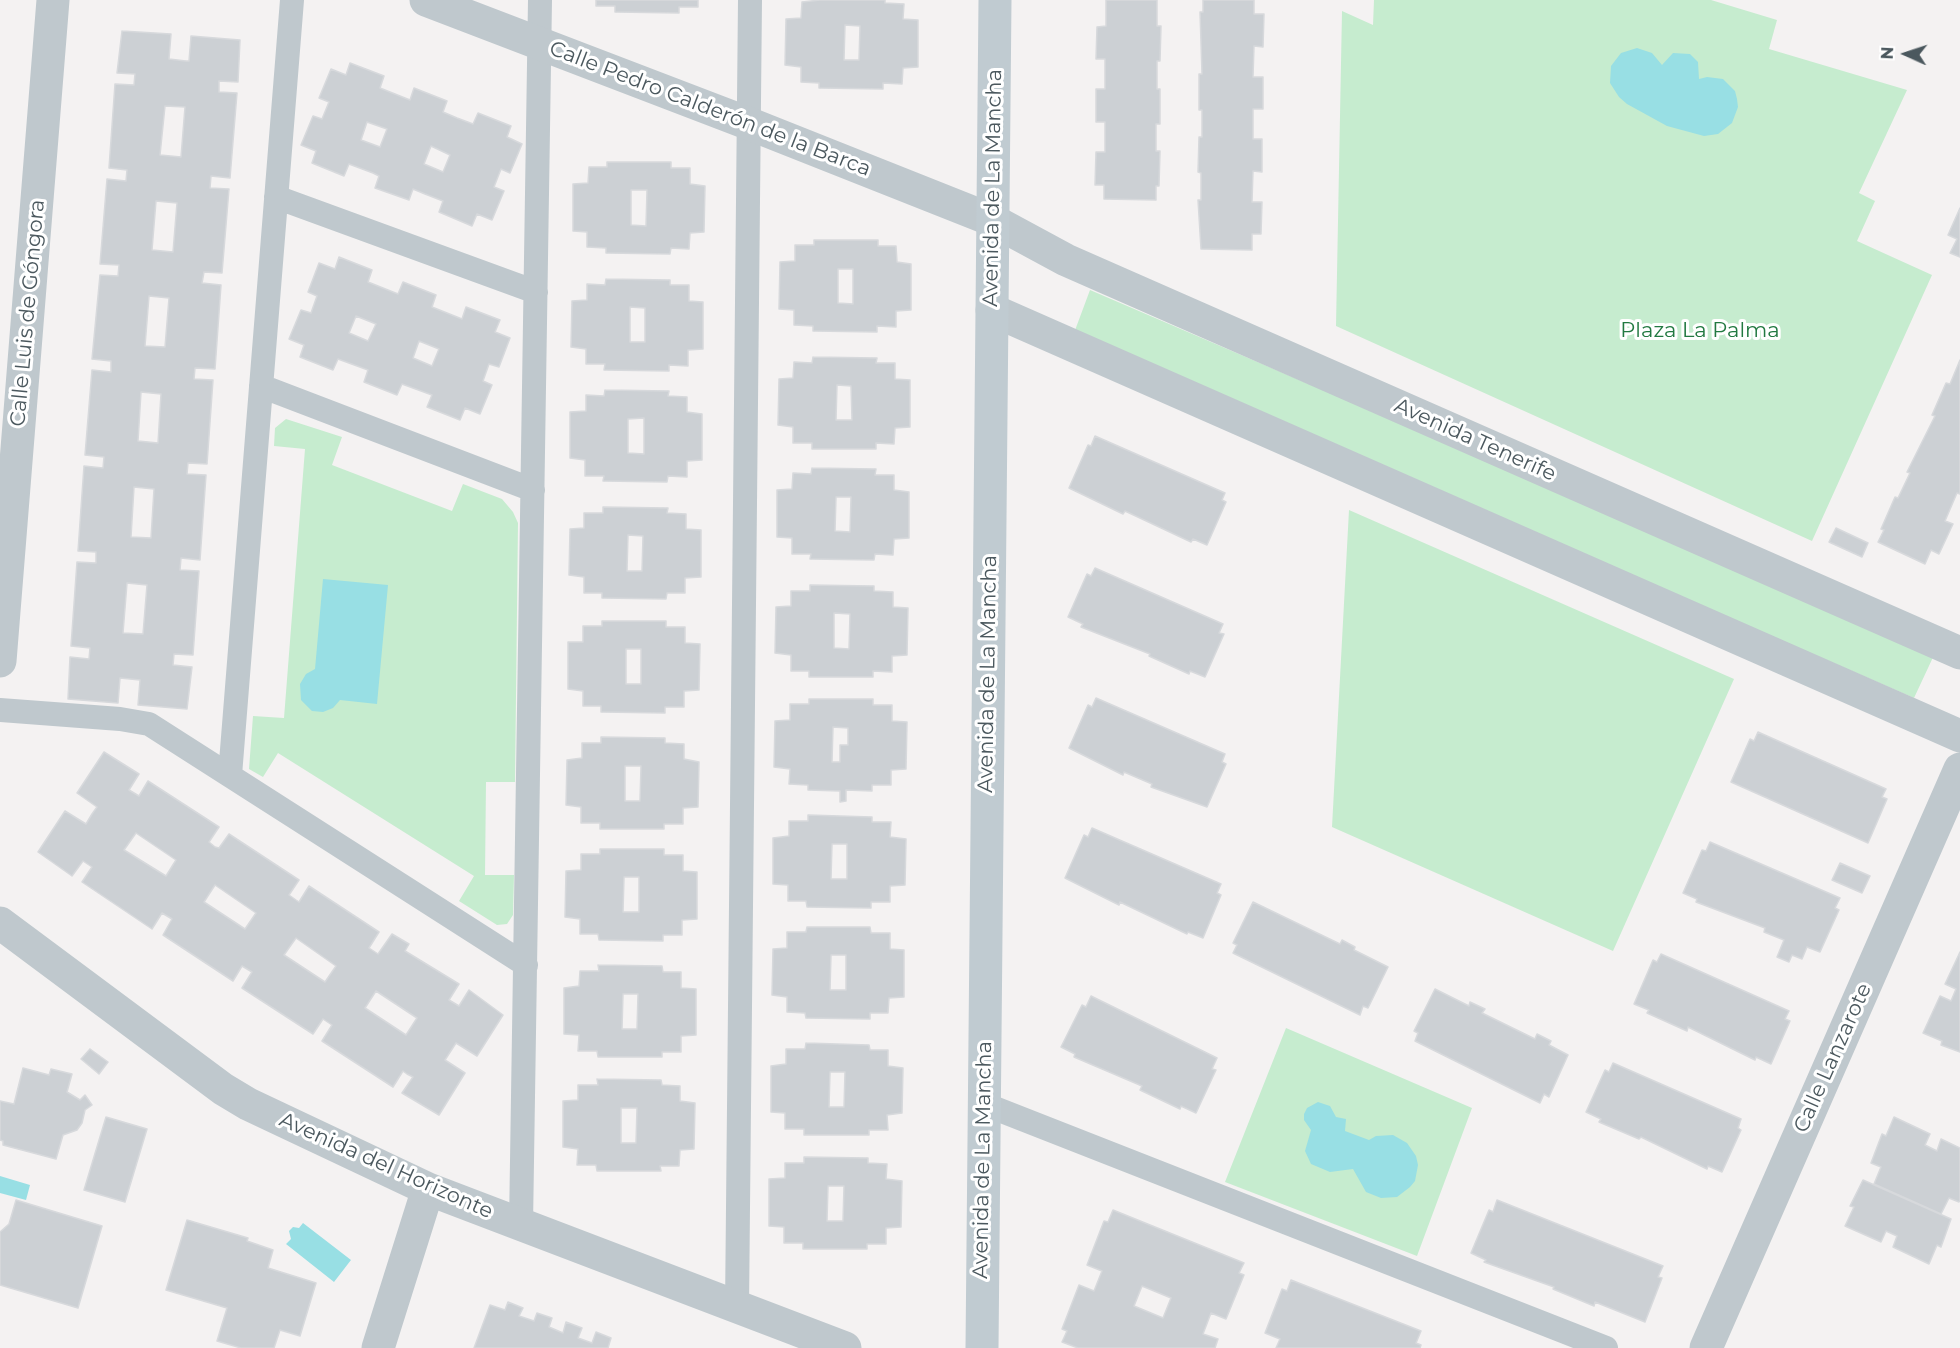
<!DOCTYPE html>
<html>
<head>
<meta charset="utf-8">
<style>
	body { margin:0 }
	#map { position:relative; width:1960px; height:1348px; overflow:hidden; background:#f4f2f2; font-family:Montserrat,sans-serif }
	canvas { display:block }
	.north { position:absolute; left:1876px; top:24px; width:60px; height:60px; -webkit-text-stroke:4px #fff; paint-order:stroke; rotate:273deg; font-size:16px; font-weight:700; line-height:24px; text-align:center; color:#4b585e }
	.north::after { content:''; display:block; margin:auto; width:21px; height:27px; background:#4b585e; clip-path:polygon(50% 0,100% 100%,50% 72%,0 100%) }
</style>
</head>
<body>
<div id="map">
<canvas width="1960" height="1348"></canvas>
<div class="north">N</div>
</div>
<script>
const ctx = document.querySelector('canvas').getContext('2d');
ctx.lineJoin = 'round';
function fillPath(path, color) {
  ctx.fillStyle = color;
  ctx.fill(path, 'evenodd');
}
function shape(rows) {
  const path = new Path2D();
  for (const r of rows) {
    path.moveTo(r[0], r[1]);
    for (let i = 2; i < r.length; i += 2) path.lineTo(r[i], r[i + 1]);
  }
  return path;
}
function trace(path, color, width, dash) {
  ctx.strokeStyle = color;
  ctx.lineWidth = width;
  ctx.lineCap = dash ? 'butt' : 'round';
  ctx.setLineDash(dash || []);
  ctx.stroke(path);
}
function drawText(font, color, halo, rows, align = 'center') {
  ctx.font = font + ' Montserrat,sans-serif';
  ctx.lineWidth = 6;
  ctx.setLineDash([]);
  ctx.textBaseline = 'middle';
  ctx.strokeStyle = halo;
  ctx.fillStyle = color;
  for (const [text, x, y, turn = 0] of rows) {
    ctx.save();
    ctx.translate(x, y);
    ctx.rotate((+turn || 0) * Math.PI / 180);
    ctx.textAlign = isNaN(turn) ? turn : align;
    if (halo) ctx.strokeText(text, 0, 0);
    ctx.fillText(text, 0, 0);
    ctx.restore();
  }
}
fillPath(shape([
	[1374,0,1711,0,1777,20,1769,49,1907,90,1859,193,1875,201,1857,241,1932,275,1812,541,1336,326,1342,11,1373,25],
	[1090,290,1935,653,1914,698,1074,333],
	[286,419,342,437,332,465,452,511,463,484,502,499,513,512,518,523,515,782,486,782,485,875,514,875,513,915,507,924,497,925,459,901,474,876,278,753,263,777,249,769,253,716,284,718,305,449,274,446,275,428],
	[1349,510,1734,679,1613,951,1332,827],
	[1286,1028,1472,1108,1417,1256,1225,1182]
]), '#c6eccf');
fillPath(shape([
	[1637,48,1652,53,1662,65,1673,53,1690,54,1698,62,1699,79,1707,77,1723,79,1735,91,1737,99,1738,107,1732,123,1718,134,1704,136,1667,126,1627,104,1619,97,1610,83,1611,66,1621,53],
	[323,579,388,585,377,704,340,700,333,708,323,712,312,711,301,700,300,684,306,674,315,669],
	[1318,1102,1330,1106,1336,1117,1346,1119,1345,1131,1369,1140,1376,1136,1393,1135,1407,1143,1416,1156,1418,1165,1415,1181,1410,1187,1397,1197,1381,1198,1366,1192,1353,1169,1330,1172,1311,1164,1305,1151,1311,1130,1304,1120,1304,1114,1307,1108],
	[0,1176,30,1185,26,1200,0,1193],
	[303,1223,351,1260,334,1282,286,1244,291,1239,289,1231,293,1227,299,1228]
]), '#98dfe4');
const building = shape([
	[596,0,698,0,698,7,679,7,679,13,615,12,615,6,596,6,596,0],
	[820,0,885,0,885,3,904,4,903,19,918,20,918,67,903,68,902,84,883,83,883,89,819,88,819,83,801,82,801,67,785,65,786,19,801,18,802,2,820,0],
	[845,25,860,26,859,60,844,60,845,25],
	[1106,0,1157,0,1157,26,1161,26,1160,61,1157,61,1157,89,1160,89,1160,124,1156,124,1156,151,1160,151,1159,186,1156,186,1156,200,1104,199,1104,185,1095,185,1096,152,1105,152,1105,122,1096,122,1096,89,1105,89,1105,59,1096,59,1097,27,1106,26,1106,0],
	[1203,0,1254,0,1254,14,1264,14,1263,47,1254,46,1253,77,1263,77,1263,109,1253,109,1253,139,1262,139,1262,172,1253,171,1252,202,1262,202,1261,234,1252,234,1252,250,1201,249,1198,200,1201,200,1201,173,1198,172,1199,137,1202,137,1202,110,1199,110,1199,74,1202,74,1200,12,1203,12,1203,0],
	[122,31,171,34,169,59,186,61,189,61,191,36,240,40,238,82,219,81,219,92,237,93,230,178,211,176,210,188,229,189,222,273,204,272,202,283,221,285,215,369,195,368,194,379,213,380,207,464,188,463,187,474,206,475,200,560,181,558,180,570,199,571,193,655,174,654,173,665,192,667,187,709,138,705,140,680,120,678,118,703,68,699,70,657,89,659,90,648,71,646,77,562,96,563,96,552,78,551,84,466,103,468,104,457,85,455,92,370,111,372,111,361,92,359,100,275,118,276,119,265,100,264,107,179,126,181,127,170,109,168,115,84,134,85,135,74,117,73,122,31],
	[165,106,185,107,181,157,160,155,165,106],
	[156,201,177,203,173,252,152,250,156,201],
	[149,296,169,298,165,347,145,346,149,296],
	[141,392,161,394,158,443,138,441,141,392],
	[134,487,154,489,151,538,131,537,134,487],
	[127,583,147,585,143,634,123,633,127,583],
	[350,63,384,76,380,88,410,100,414,88,447,101,443,112,457,118,473,124,478,113,511,126,507,137,522,144,510,173,501,169,494,187,504,191,492,220,477,214,472,226,439,212,443,201,425,194,413,189,409,200,375,188,379,176,373,173,349,164,344,176,312,163,316,151,301,145,313,116,322,119,329,102,319,98,331,69,346,75,350,63],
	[367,122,387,129,380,147,361,140,367,122],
	[431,146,450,155,443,172,424,164,431,146],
	[607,162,671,162,671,168,690,168,690,184,705,186,704,232,690,233,689,249,671,248,670,254,606,253,606,248,587,247,587,232,573,231,573,184,588,183,589,167,607,167,607,162],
	[631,190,647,190,646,226,631,225,631,190],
	[1960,208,1960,257,1950,253,1957,239,1948,235,1960,208],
	[814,240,878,240,878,246,896,246,897,262,911,264,911,310,896,311,896,327,877,326,877,332,813,331,813,326,794,325,794,310,779,309,780,262,795,261,795,245,814,245,814,240],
	[838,269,853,269,853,304,838,303,838,269],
	[339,257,372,270,368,282,398,294,403,282,436,295,432,307,462,319,466,307,500,320,495,332,510,338,499,367,489,364,483,381,492,385,480,414,465,408,460,420,427,407,432,395,402,384,397,395,364,382,368,370,338,359,333,370,300,357,304,345,289,339,301,310,311,313,317,296,308,292,319,263,335,269,339,257],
	[356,316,376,324,368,341,349,333,356,316],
	[419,341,439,349,432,366,413,358,419,341],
	[606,279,670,280,670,285,689,285,689,301,703,302,703,349,688,350,688,366,669,365,669,371,604,370,605,364,586,364,586,349,571,347,572,301,587,300,587,284,605,285,606,279],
	[630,307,645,308,645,342,630,342,630,307],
	[813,357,877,358,876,363,895,363,895,379,910,380,910,427,895,428,894,444,876,443,876,449,812,449,812,443,793,443,793,427,778,425,779,379,793,378,794,362,812,363,813,357],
	[837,385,851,386,852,420,836,420,837,385],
	[1960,360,1960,494,1957,493,1945,521,1953,524,1939,554,1931,550,1925,564,1878,542,1884,530,1881,529,1895,497,1898,498,1910,473,1907,472,1935,416,1932,415,1946,383,1950,384,1960,360],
	[605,390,669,391,668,396,687,397,687,412,702,414,702,460,687,461,687,477,668,476,667,482,603,481,604,476,585,476,585,460,570,458,570,412,586,411,586,395,604,396,605,390],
	[644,418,644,454,628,453,628,419,644,418],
	[1095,436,1225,493,1222,500,1226,502,1207,545,1193,539,1191,542,1125,511,1123,514,1069,488,1088,445,1091,446,1095,436],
	[812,468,876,469,875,475,894,475,894,490,909,492,909,538,894,539,893,555,875,554,874,560,810,559,811,554,792,554,792,538,777,537,777,490,792,489,793,473,811,474,812,468],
	[836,497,851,497,850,532,835,531,836,497],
	[603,507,668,508,667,513,686,514,686,529,701,530,701,577,685,578,685,593,667,593,666,599,602,598,602,593,584,593,584,577,569,575,570,529,584,528,584,513,603,513,603,507],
	[628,535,643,536,642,571,627,571,628,535],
	[1836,528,1868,543,1862,557,1829,542,1836,528],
	[1095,568,1223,624,1219,633,1224,634,1205,677,1190,671,1189,674,1149,656,1150,654,1081,627,1083,624,1068,617,1087,574,1091,576,1095,568],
	[810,585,874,586,874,591,893,592,893,607,908,608,907,655,892,656,892,672,873,671,873,677,809,677,809,671,791,671,791,655,775,653,776,607,791,606,791,591,810,591,810,585],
	[834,613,850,614,849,649,834,648,834,613],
	[602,621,666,621,666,627,685,627,685,643,700,644,699,690,684,691,684,707,665,707,665,713,601,712,601,706,583,706,583,691,568,689,568,642,583,642,583,626,602,626,602,621],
	[626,649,641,649,641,684,626,684,626,649],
	[1096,698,1225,754,1222,762,1226,764,1207,807,1151,787,1152,784,1124,772,1123,775,1069,748,1088,705,1092,707,1096,698],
	[809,699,873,699,873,705,892,705,892,721,907,722,906,769,891,770,891,785,872,785,872,791,846,790,846,801,840,802,840,791,808,790,808,785,789,784,790,769,774,767,775,721,790,720,790,704,809,704,809,699],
	[833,727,848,728,848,745,840,745,840,762,832,762,833,727],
	[1758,732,1886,789,1882,797,1887,799,1868,843,1731,782,1750,739,1754,741,1758,732],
	[601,737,665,738,665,743,684,744,684,759,699,762,698,807,683,808,683,824,664,824,664,829,600,829,600,823,581,823,581,807,566,805,567,760,582,758,582,743,601,743,601,737],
	[625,766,641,766,640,801,625,801,625,766],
	[104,752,139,774,129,790,139,796,148,781,219,827,209,842,215,847,219,848,229,834,299,880,289,895,296,900,299,902,309,886,379,932,369,948,378,954,392,934,409,944,405,951,459,984,449,1000,459,1006,469,990,503,1015,477,1056,456,1043,445,1060,465,1073,439,1115,402,1093,413,1077,407,1074,403,1071,393,1087,322,1041,332,1025,323,1019,313,1034,242,988,252,972,242,966,233,981,163,935,172,919,162,913,152,929,82,882,92,867,83,861,72,876,38,852,65,811,86,824,92,814,97,807,77,793,104,752],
	[136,833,176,860,166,876,124,850,136,833],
	[215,885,256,913,245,929,204,902,215,885],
	[296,938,336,966,325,982,284,955,296,938],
	[376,991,417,1018,406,1035,365,1008,376,991],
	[808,815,872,817,872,822,891,822,890,837,906,839,905,885,890,886,890,902,871,902,871,908,807,907,806,901,788,901,788,885,773,884,773,838,789,836,789,821,808,821,808,815],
	[832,844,847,844,847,879,831,879,832,844],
	[1092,828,1221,884,1217,893,1221,895,1203,938,1188,932,1187,934,1120,902,1119,905,1065,878,1084,835,1088,837,1092,828],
	[1710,842,1840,898,1835,908,1839,910,1820,952,1807,947,1802,959,1792,955,1789,962,1777,957,1784,940,1764,932,1765,928,1696,902,1697,899,1683,893,1702,850,1706,851,1710,842],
	[600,849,664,849,664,855,683,855,683,871,697,872,697,919,682,920,682,935,663,935,663,941,599,940,598,934,580,934,580,919,565,917,566,871,581,870,581,854,600,854,600,849],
	[624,877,639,877,639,912,623,912,624,877],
	[1840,863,1870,876,1862,893,1832,880,1840,863],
	[1253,902,1340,944,1342,940,1355,947,1354,950,1388,967,1368,1008,1363,1006,1360,1015,1233,953,1237,945,1233,943,1253,902],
	[807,927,870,927,871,933,890,933,890,949,904,950,904,997,889,998,888,1013,870,1013,870,1019,806,1018,805,1013,787,1012,787,997,772,995,773,949,787,948,787,932,806,932,807,927],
	[831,955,846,955,846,990,830,990,831,955],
	[1960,952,1960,1052,1941,1045,1942,1041,1923,1033,1940,996,1951,1001,1956,989,1945,984,1960,952],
	[1661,954,1789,1011,1785,1019,1790,1021,1771,1064,1756,1057,1755,1060,1688,1027,1687,1031,1647,1013,1649,1010,1634,1004,1653,960,1657,962,1661,954],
	[598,965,662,966,663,972,681,972,681,988,696,989,696,1035,681,1036,681,1052,662,1052,662,1057,598,1057,597,1051,578,1051,579,1035,564,1034,564,988,579,986,580,971,599,971,598,965],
	[623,994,638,994,637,1029,622,1029,623,994],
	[1435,989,1469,1006,1470,1002,1485,1009,1482,1013,1535,1039,1537,1034,1551,1041,1549,1045,1568,1055,1549,1097,1544,1094,1540,1103,1415,1041,1418,1033,1414,1031,1435,989],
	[1091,996,1217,1058,1212,1069,1216,1070,1196,1113,1181,1106,1180,1109,1140,1090,1142,1086,1074,1057,1075,1054,1061,1047,1082,1005,1086,1007,1091,996],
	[806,1043,869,1045,870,1050,888,1050,888,1066,903,1068,902,1113,887,1115,888,1130,869,1130,869,1135,804,1135,804,1129,785,1129,785,1113,771,1112,771,1066,786,1064,786,1049,805,1049,806,1043],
	[830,1072,845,1072,844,1107,829,1107,830,1072],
	[90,1049,108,1062,99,1074,81,1059,90,1049],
	[1613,1063,1741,1119,1738,1128,1741,1130,1722,1172,1708,1166,1707,1169,1641,1137,1639,1139,1599,1122,1601,1119,1586,1112,1605,1070,1609,1072,1613,1063],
	[23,1068,49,1075,51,1069,72,1074,67,1092,80,1100,85,1095,92,1105,85,1110,82,1123,77,1130,63,1135,56,1159,3,1145,3,1141,0,1140,0,1101,14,1104,23,1068],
	[597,1079,661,1080,662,1085,680,1086,680,1101,695,1103,694,1149,680,1150,679,1166,660,1166,661,1171,597,1171,596,1165,577,1165,578,1149,563,1147,563,1101,578,1100,578,1085,598,1085,597,1079],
	[621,1108,637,1108,636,1143,621,1143,621,1108],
	[106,1117,147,1129,125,1202,84,1190,106,1117],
	[1894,1117,1930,1134,1925,1145,1937,1151,1941,1139,1960,1148,1960,1200,1959,1202,1949,1198,1941,1214,1874,1184,1881,1167,1871,1163,1882,1134,1886,1136,1894,1117],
	[804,1157,868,1158,868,1163,887,1164,886,1179,902,1181,901,1227,886,1228,886,1244,867,1244,867,1249,803,1249,803,1243,784,1243,784,1227,769,1226,769,1179,785,1178,785,1163,804,1163,804,1157],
	[828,1186,844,1186,843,1221,827,1221,828,1186],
	[1863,1180,1951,1219,1941,1247,1937,1245,1929,1264,1893,1247,1897,1236,1886,1231,1881,1242,1845,1226,1854,1207,1850,1206,1863,1180],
	[16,1200,102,1226,78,1308,0,1285,0,1232,9,1224,16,1200],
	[1497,1200,1663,1266,1658,1277,1662,1278,1645,1322,1595,1302,1594,1306,1553,1289,1554,1287,1484,1262,1486,1260,1471,1253,1489,1210,1493,1212,1497,1200],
	[1113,1210,1244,1263,1239,1273,1244,1275,1226,1319,1211,1313,1203,1334,1218,1339,1215,1348,1078,1348,1062,1342,1067,1331,1062,1329,1079,1285,1094,1291,1102,1271,1087,1265,1104,1221,1108,1222,1113,1210],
	[1142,1286,1171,1298,1163,1318,1134,1306,1142,1286],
	[187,1220,248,1238,247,1241,273,1250,268,1268,316,1283,300,1336,280,1330,274,1348,241,1348,217,1341,227,1308,166,1290,187,1220],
	[1291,1280,1421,1331,1416,1343,1421,1345,1420,1348,1276,1348,1280,1339,1265,1333,1282,1289,1287,1291,1291,1280],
	[508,1302,523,1308,519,1316,534,1321,537,1313,552,1318,549,1327,563,1333,566,1322,582,1328,578,1338,592,1343,596,1332,611,1338,608,1348,474,1348,490,1305,505,1310,508,1302]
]);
fillPath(building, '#ccd0d4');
trace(building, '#d7d9dc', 1.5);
trace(shape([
	[276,197,536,292],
	[261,386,533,490],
	[0,710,120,719,149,724,526,965],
	[230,775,292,0],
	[984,1104,1606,1348],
	[521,1225,540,0],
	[737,1307,750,0]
]), '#bfc8cd', 24);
trace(shape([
	[426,0,750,124,992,220,1066,260,1960,653],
	[992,310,1960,736],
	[0,661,53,0],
	[0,923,223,1089,248,1104,428,1189,845,1348],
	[378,1348,428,1189],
	[1706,1348,1960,769]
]), '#bfc8cd', 33);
trace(shape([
	[982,1348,995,0]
]), '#c0cbd1', 33);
drawText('21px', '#4b585e', '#fff', [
	["Calle Pedro Calderón de la Barca",710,109,21],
	["Avenida de La Mancha",993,188,-89],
	["Calle Luis de Góngora",28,313,-85],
	["Avenida Tenerife",1475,440,24],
	["Avenida de La Mancha",988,674,-89],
	["Calle Lanzarote",1833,1058,-66],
	["Avenida de La Mancha",983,1160,-89],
	["Avenida del Horizonte",386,1166,24]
]);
drawText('21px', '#227941', '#fff', [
	["Plaza La Palma",1700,331]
]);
</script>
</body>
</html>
